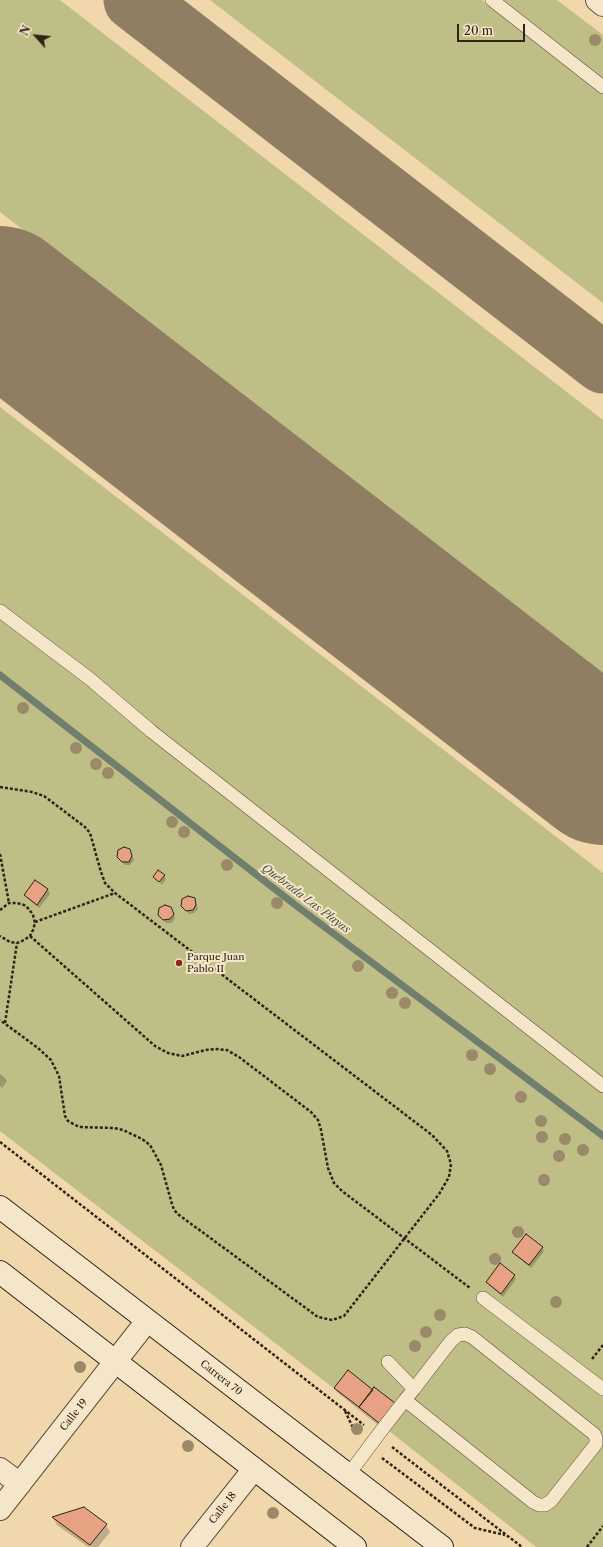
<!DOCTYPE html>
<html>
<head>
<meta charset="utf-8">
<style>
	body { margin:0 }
	#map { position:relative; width:603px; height:1547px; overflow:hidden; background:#f0d8ac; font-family:"Libre Caslon Text",serif }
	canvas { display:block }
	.north { position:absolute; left:16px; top:16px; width:40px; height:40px; -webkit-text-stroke:3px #f5e6c9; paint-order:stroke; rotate:297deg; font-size:11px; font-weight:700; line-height:16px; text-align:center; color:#302317 }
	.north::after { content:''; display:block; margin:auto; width:14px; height:18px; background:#302317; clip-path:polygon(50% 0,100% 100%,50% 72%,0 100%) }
	.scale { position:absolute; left:457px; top:24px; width:68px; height:18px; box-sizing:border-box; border:2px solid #302317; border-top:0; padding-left:5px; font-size:12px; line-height:14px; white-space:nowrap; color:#302317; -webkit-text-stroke:3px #f5e6c9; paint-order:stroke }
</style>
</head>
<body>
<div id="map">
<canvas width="603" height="1547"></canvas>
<div class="north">N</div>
<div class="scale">20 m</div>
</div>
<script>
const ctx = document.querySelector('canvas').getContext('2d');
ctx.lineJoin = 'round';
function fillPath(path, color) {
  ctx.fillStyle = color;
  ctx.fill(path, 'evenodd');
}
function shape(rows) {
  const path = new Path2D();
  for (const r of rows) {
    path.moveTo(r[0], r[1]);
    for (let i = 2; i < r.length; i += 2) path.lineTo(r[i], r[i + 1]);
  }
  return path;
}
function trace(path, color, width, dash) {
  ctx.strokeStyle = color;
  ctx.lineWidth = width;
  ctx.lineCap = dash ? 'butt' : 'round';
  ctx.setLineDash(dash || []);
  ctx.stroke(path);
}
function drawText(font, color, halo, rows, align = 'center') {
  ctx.font = font + ' "Libre Caslon Text",serif';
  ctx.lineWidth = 4;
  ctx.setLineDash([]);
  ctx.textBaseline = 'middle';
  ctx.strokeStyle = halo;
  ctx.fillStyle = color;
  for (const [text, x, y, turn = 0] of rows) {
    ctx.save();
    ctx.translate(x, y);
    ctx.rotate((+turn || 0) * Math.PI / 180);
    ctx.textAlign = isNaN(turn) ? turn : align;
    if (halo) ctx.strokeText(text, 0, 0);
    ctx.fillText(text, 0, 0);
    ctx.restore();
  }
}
fillPath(shape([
	[0,0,60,0,603,420,603,677,0,212],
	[210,0,482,0,603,94,603,303],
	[502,0,557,0,603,35,603,80],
	[0,407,603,873,603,1547,536,1547,384,1427,0,1131]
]), '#bebe86');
fillPath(shape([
	[130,850,134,860,130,865,125,865,118,857],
	[164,875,166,879,162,885,155,877],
	[35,881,48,890,50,894,39,908,27,898,25,895],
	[194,899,198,909,194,913,189,914,182,906],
	[173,912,175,918,172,923,166,923,159,915],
	[0,1074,5,1078,7,1081,2,1088,0,1086],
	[542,1248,544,1251,531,1268,515,1255,513,1252],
	[514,1276,516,1279,503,1297,489,1285,487,1282],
	[348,1372,384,1430,337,1392,335,1388],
	[84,1508,106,1525,110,1532,98,1547,88,1547,57,1525,53,1518]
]), '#0003');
trace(shape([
	[0,675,294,904,603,1136]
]), '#707e6e', 7);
trace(shape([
	[134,0,603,363]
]), '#907e62', 61);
trace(shape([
	[0,302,603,769]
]), '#907e62', 152);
const building = shape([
	[124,847,130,849,132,856,129,862,122,862,117,857,118,850,124,847],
	[158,870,165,875,159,882,153,877,158,870],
	[35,880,48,889,37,905,24,895,35,880],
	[188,896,195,898,196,905,193,910,186,911,181,906,182,899,188,896],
	[165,905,171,907,174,914,170,919,163,920,158,915,159,908,165,905],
	[526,1234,543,1247,529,1265,512,1252,526,1234],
	[500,1263,515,1275,501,1294,486,1282,500,1263],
	[348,1370,373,1390,359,1407,334,1388,348,1370],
	[374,1387,395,1403,379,1423,359,1407,374,1387],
	[84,1507,107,1524,90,1545,52,1517,84,1507]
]);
fillPath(building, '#e7a183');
trace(building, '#302317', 1);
const lane = shape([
	[492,0,603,87],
	[0,611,90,679,151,731,603,1086],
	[483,1298,603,1389],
	[388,1362,414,1389],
	[348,1475,384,1427,405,1400,414,1389,430,1368,451,1341,458,1335,465,1334,472,1337,594,1434,596,1438,596,1444,551,1501,545,1505,539,1505,533,1502,405,1400]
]);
const street = shape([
	[597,0,603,5],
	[0,1469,20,1484],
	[0,1509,147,1321],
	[192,1547,254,1469]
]);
const secondary = shape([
	[0,1207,442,1547],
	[0,1272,355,1547]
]);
trace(lane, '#60503c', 14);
trace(street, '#60503c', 24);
trace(secondary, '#302317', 24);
trace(shape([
	[0,787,32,792,44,796,85,827,90,833,101,872,105,883,115,893,432,1135,447,1151,451,1164,449,1177,439,1194,344,1316,332,1320,318,1317,179,1215,174,1210,172,1204,161,1165,150,1145,142,1139,123,1130,114,1128,79,1127,68,1121,65,1116,59,1076,51,1060,38,1048,0,1020],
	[0,854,9,903],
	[0,910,9,903,17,903,24,905,29,909,33,915,35,923,33,930,30,936,24,940,17,943,10,942,0,936],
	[35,922,115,893],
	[30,936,155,1046,168,1053,182,1056,206,1050,215,1049,227,1050,239,1057,311,1112,318,1120,321,1130,328,1168,334,1183,342,1191,470,1288],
	[5,1023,17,943],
	[0,1142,364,1425],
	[592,1359,603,1345],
	[345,1411,356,1434],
	[392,1447,522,1547],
	[382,1458,475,1528,505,1535],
	[587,1547,603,1526]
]), '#302317', 2.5, [3, 2]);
trace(lane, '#f5e6c9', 13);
trace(street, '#f5e6c9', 22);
trace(secondary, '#f5e6c9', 22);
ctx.fillStyle = '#9a8a69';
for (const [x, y] of [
	[595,40],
	[23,708],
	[76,748],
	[96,764],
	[108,773],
	[172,822],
	[184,832],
	[227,865],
	[277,903],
	[358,966],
	[392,993],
	[405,1003],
	[472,1055],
	[490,1069],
	[521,1097],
	[541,1121],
	[542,1137],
	[565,1139],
	[583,1150],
	[559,1156],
	[544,1180],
	[518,1232],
	[495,1259],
	[556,1302],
	[440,1315],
	[426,1332],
	[415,1346],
	[80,1367],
	[357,1429],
	[188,1446],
	[273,1513]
]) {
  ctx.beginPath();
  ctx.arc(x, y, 6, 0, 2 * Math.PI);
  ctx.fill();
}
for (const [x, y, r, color] of [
	[179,963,4,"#8f2418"]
]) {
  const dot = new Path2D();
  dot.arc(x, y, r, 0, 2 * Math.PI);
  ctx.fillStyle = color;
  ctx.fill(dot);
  trace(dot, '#f5e6c9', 1.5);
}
drawText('10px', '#302317', '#f5e6c9', [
	["Parque Juan",187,957],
	["Pablo II",187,969]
], 'left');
drawText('10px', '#302317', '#f5e6c9', [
	["Carrera 70",221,1378,38],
	["Calle 19",74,1415,-52],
	["Calle 18",223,1508,-52]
]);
drawText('italic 11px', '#505042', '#f5e6c9', [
	["Quebrada Las Playas",306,899,37]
]);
</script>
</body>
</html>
